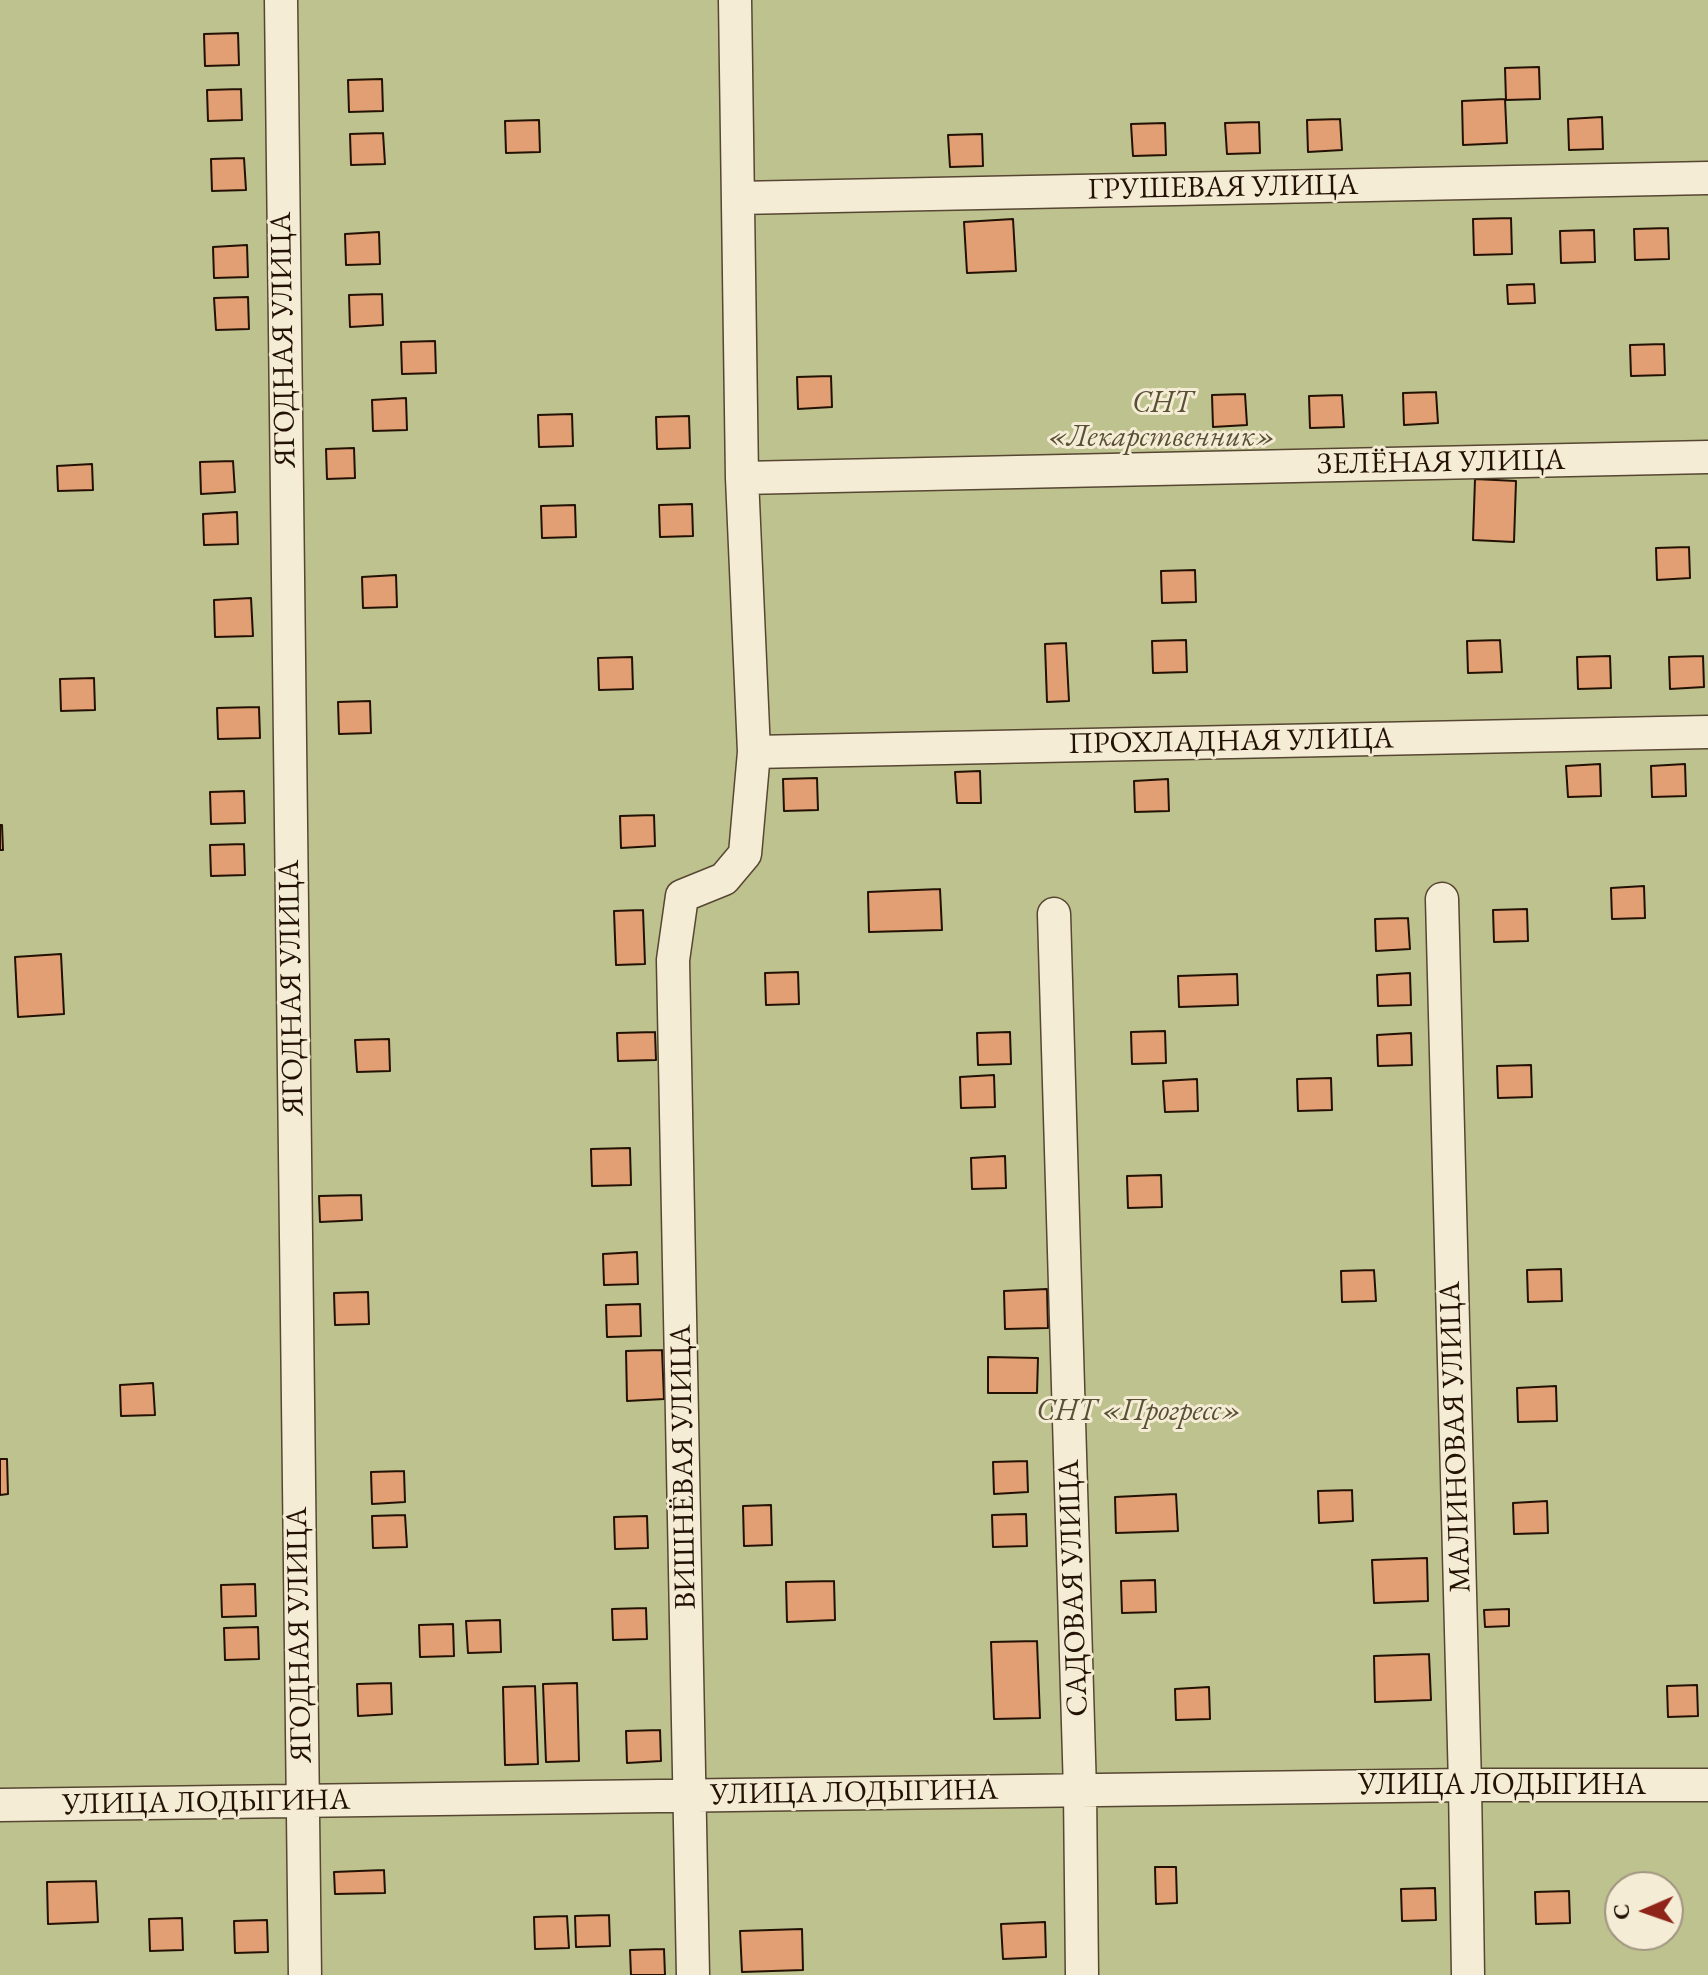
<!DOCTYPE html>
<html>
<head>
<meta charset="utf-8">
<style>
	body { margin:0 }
	#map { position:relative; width:1708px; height:1975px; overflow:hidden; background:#f0e2be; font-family:"EB Garamond",serif }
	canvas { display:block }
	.north { position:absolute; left:1604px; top:1871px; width:80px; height:80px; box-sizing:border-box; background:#f5ecd5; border:2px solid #a19581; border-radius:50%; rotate:268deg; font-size:22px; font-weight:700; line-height:32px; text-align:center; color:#231204 }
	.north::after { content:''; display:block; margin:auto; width:28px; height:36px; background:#8f2418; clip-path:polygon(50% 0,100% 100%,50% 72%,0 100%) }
</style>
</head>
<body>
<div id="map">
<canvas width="1708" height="1975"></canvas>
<div class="north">С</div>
</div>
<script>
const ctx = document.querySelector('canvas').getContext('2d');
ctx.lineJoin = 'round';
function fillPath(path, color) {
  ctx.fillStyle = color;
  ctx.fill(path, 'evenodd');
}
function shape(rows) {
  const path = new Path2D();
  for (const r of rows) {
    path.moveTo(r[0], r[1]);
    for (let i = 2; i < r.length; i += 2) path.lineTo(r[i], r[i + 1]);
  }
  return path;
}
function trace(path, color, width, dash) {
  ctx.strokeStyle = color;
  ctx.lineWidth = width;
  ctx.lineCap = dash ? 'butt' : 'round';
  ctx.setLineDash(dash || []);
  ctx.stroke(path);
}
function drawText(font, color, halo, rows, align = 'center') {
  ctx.font = font + ' "EB Garamond",serif';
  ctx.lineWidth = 6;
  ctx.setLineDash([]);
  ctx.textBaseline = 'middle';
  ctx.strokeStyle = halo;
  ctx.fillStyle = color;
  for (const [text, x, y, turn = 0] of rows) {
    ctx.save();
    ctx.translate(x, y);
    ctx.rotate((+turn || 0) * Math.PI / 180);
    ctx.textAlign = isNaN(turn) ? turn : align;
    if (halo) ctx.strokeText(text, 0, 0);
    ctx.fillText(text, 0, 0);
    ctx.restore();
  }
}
fillPath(shape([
	[0,0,1708,0,1708,1975,0,1975],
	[1620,1887,1668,1887,1668,1935,1620,1935]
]), '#bdc28f');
const building = shape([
	[238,33,239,65,205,66,204,34,238,33],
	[1539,67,1540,99,1506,100,1505,68,1539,67],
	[382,79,383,111,349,112,348,80,382,79],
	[241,89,242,120,208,121,207,90,241,89],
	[1505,99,1507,143,1463,145,1462,101,1505,99],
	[1602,117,1603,149,1569,150,1568,119,1602,117],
	[1340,119,1342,150,1308,152,1307,120,1340,119],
	[539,120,540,152,506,153,505,121,539,120],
	[1259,122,1260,153,1227,154,1225,123,1259,122],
	[1165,123,1166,155,1133,156,1131,124,1165,123],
	[383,133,385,164,351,165,350,134,383,133],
	[982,134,983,166,950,167,948,135,982,134],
	[244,158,246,190,212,191,211,159,244,158],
	[1511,218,1512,254,1474,255,1473,219,1511,218],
	[1013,219,1016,271,967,273,964,222,1013,219],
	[1668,228,1669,259,1635,260,1634,229,1668,228],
	[1594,230,1595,262,1561,263,1560,231,1594,230],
	[379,232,380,264,346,265,345,234,379,232],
	[247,245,248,277,214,278,213,247,247,245],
	[1534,284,1535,303,1508,304,1507,285,1534,284],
	[382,294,383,325,350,327,349,295,382,294],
	[248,297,249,329,216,330,214,298,248,297],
	[435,341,436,373,402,374,401,342,435,341],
	[1664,344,1665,375,1631,376,1630,345,1664,344],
	[831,376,832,407,798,409,797,377,831,376],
	[1436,392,1438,423,1404,425,1403,393,1436,392],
	[1245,394,1247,425,1213,427,1212,395,1245,394],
	[1342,395,1344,427,1310,428,1309,396,1342,395],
	[406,398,407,430,373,431,372,400,406,398],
	[572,414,573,446,539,447,538,415,572,414],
	[689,416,690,448,657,449,656,417,689,416],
	[354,448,355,478,327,479,326,449,354,448],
	[233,461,235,492,201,494,200,462,233,461],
	[92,464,93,490,58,491,57,466,92,464],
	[1475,479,1516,481,1514,542,1473,540,1475,479],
	[692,504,693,536,660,537,659,505,692,504],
	[575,505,576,537,542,538,541,506,575,505],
	[237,512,238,544,204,545,203,514,237,512],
	[1689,547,1690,578,1657,580,1656,548,1689,547],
	[1195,570,1196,602,1162,603,1161,571,1195,570],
	[396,575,397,607,363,608,362,577,396,575],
	[251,598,253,636,215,637,214,600,251,598],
	[1186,640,1187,672,1153,673,1152,641,1186,640],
	[1500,640,1502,672,1468,673,1467,641,1500,640],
	[1066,643,1069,701,1047,702,1045,644,1066,643],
	[1610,656,1611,688,1578,689,1577,657,1610,656],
	[1703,656,1704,687,1670,689,1669,657,1703,656],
	[632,657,633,689,599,690,598,658,632,657],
	[94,678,95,710,61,711,60,679,94,678],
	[370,701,371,733,339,734,338,702,370,701],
	[259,707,260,738,218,739,217,708,259,707],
	[1600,764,1601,796,1568,797,1566,766,1600,764],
	[1685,764,1686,796,1652,797,1651,766,1685,764],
	[980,771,981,803,957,803,955,772,980,771],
	[817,778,818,810,784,811,783,779,817,778],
	[1168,779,1169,811,1135,812,1134,781,1168,779],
	[244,791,245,823,211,824,210,792,244,791],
	[654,815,655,846,621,848,620,816,654,815],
	[0,825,2,825,3,850,0,850,0,825],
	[244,844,245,875,211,876,210,845,244,844],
	[1644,886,1645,918,1612,919,1611,888,1644,886],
	[940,889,942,930,869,932,868,892,940,889],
	[1527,909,1528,941,1494,942,1493,910,1527,909],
	[643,910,645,964,616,965,614,911,643,910],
	[1408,918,1410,949,1376,951,1375,919,1408,918],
	[61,954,64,1014,18,1017,15,957,61,954],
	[798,972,799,1004,766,1005,765,973,798,972],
	[1410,973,1411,1005,1378,1006,1377,975,1410,973],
	[1237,974,1238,1005,1179,1007,1178,976,1237,974],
	[1165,1031,1166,1063,1132,1064,1131,1032,1165,1031],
	[655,1032,656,1060,618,1061,617,1033,655,1032],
	[1010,1032,1011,1064,978,1065,977,1033,1010,1032],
	[1411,1033,1412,1065,1378,1066,1377,1035,1411,1033],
	[389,1039,390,1071,357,1072,355,1040,389,1039],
	[1531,1065,1532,1097,1498,1098,1497,1066,1531,1065],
	[994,1075,995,1107,961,1108,960,1077,994,1075],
	[1331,1078,1332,1110,1298,1111,1297,1079,1331,1078],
	[1197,1079,1198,1111,1165,1112,1163,1081,1197,1079],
	[630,1148,631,1185,592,1186,591,1149,630,1148],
	[1005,1156,1006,1188,972,1189,971,1158,1005,1156],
	[1161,1175,1162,1207,1128,1208,1127,1176,1161,1175],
	[361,1195,362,1220,320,1222,319,1196,361,1195],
	[637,1252,638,1284,604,1285,603,1254,637,1252],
	[1561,1269,1562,1301,1528,1302,1527,1270,1561,1269],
	[1374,1270,1376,1301,1342,1302,1341,1271,1374,1270],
	[1047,1289,1048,1328,1005,1329,1004,1291,1047,1289],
	[368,1292,369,1324,335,1325,334,1293,368,1292],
	[640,1304,641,1336,607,1337,606,1305,640,1304],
	[662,1350,664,1399,627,1401,626,1351,662,1350],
	[988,1357,1038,1358,1037,1393,988,1393,988,1357],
	[153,1383,155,1415,121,1416,120,1385,153,1383],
	[1556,1386,1557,1421,1518,1422,1517,1388,1556,1386],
	[0,1459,7,1459,8,1494,0,1495,0,1459],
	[1027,1461,1028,1492,994,1494,993,1462,1027,1461],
	[404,1471,405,1502,372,1504,371,1472,404,1471],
	[1352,1490,1353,1521,1319,1523,1318,1491,1352,1490],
	[1176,1494,1178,1531,1116,1533,1115,1497,1176,1494],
	[1547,1501,1548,1533,1514,1534,1513,1503,1547,1501],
	[771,1505,772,1545,744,1546,743,1506,771,1505],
	[1026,1514,1027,1546,993,1547,992,1515,1026,1514],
	[405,1515,407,1547,373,1548,372,1516,405,1515],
	[647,1516,648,1548,615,1549,614,1517,647,1516],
	[1427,1558,1428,1601,1374,1603,1372,1560,1427,1558],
	[1155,1580,1156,1612,1122,1613,1121,1581,1155,1580],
	[834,1581,835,1620,787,1622,786,1582,834,1581],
	[255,1584,256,1616,222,1617,221,1585,255,1584],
	[646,1608,647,1639,613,1640,612,1609,646,1608],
	[1509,1609,1509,1626,1485,1627,1484,1610,1509,1609],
	[500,1620,501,1652,468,1653,466,1621,500,1620],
	[453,1624,454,1656,420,1657,419,1625,453,1624],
	[258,1627,259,1659,225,1660,224,1628,258,1627],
	[1037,1641,1040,1718,994,1719,991,1642,1037,1641],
	[1429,1654,1431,1700,1375,1702,1374,1656,1429,1654],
	[391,1683,392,1714,358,1716,357,1684,391,1683],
	[577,1683,579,1761,546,1762,543,1684,577,1683],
	[1697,1685,1698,1716,1668,1717,1667,1686,1697,1685],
	[535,1686,538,1764,505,1765,503,1687,535,1686],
	[1209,1687,1210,1719,1176,1720,1175,1689,1209,1687],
	[660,1730,661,1761,627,1763,626,1731,660,1730],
	[1155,1867,1176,1867,1177,1903,1156,1904,1155,1867],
	[384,1870,385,1893,335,1894,334,1872,384,1870],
	[96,1881,98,1922,48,1924,47,1882,96,1881],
	[1435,1888,1436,1920,1402,1921,1401,1889,1435,1888],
	[1569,1891,1570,1923,1536,1924,1535,1892,1569,1891],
	[609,1915,610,1946,576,1947,575,1916,609,1915],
	[567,1916,569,1948,535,1949,534,1917,567,1916],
	[182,1918,183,1950,150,1951,149,1919,182,1918],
	[267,1920,268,1952,235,1953,234,1921,267,1920],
	[1045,1922,1046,1957,1003,1959,1001,1924,1045,1922],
	[802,1929,803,1970,742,1972,740,1931,802,1929],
	[664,1949,665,1975,631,1975,630,1950,664,1949]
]);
fillPath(building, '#e39f74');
trace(building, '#231204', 2);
const minor = shape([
	[281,0,305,1975],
	[738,198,1708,178],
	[742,478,1708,457],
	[754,752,1708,732],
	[1442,899,1465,1785,1468,1975],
	[1054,914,1080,1791,1082,1975],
	[0,1805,1465,1785,1708,1785],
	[693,1975,673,960,682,896,724,879,745,854,754,752,742,478,735,0]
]);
trace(minor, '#564632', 35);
trace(minor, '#f5ecd5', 32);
drawText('30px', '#231204', '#f5ecd5', [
	["ГРУШЕВАЯ УЛИЦА",1223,188,-1],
	["ЯГОДНАЯ УЛИЦА",284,340,-91],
	["ЗЕЛЁНАЯ УЛИЦА",1441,463,-1],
	["ПРОХЛАДНАЯ УЛИЦА",1231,742,-1],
	["ЯГОДНАЯ УЛИЦА",292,988,-91],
	["МАЛИНОВАЯ УЛИЦА",1456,1437,-92],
	["ВИШНЁВАЯ УЛИЦА",684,1467,-91],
	["САДОВАЯ УЛИЦА",1074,1588,-92],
	["ЯГОДНАЯ УЛИЦА",300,1635,-91],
	["УЛИЦА ЛОДЫГИНА",1502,1786],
	["УЛИЦА ЛОДЫГИНА",854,1793,-1],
	["УЛИЦА ЛОДЫГИНА",206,1803,-1]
]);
drawText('italic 30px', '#595035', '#f5ecd5', [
	["СНТ",1162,404],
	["«Лекарственник»",1162,438],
	["СНТ «Прогресс»",1139,1412]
]);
</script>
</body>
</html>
